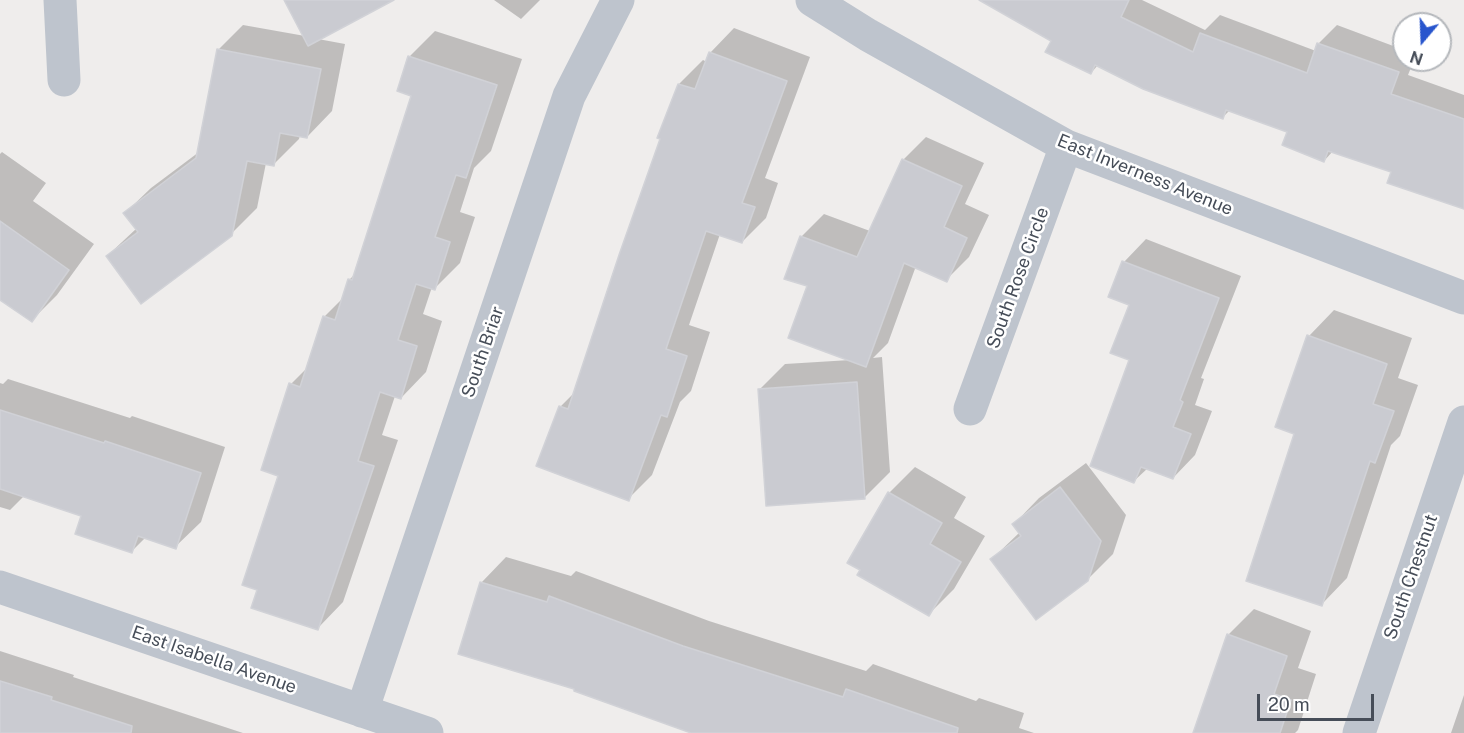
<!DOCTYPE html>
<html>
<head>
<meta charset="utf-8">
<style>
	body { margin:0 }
	#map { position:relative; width:1464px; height:733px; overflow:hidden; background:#efedec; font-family:"Public Sans",sans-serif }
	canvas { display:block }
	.north { position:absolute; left:1392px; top:12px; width:60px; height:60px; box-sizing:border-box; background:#fff; border:2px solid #b5b8bc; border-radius:50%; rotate:199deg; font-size:16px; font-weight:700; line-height:24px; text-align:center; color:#464d58 }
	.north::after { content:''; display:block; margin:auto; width:21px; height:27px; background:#2855cd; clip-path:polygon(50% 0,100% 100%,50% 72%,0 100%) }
	.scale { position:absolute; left:1257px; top:694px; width:117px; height:27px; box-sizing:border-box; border:3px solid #464d58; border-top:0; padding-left:8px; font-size:18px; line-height:21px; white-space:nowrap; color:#464d58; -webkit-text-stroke:4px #fff; paint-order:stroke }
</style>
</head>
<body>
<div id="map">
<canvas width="1464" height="733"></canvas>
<div class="north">N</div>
<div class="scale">20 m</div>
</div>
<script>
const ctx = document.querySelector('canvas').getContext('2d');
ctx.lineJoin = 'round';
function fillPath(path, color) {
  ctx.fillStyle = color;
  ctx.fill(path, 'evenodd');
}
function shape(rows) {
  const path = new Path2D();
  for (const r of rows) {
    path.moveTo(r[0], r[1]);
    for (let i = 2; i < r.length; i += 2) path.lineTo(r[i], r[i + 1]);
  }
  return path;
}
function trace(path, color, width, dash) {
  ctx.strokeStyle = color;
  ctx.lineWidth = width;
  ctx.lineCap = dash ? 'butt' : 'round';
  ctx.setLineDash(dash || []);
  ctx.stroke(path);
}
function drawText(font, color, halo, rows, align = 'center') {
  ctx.font = font + ' "Public Sans",sans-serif';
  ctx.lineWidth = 5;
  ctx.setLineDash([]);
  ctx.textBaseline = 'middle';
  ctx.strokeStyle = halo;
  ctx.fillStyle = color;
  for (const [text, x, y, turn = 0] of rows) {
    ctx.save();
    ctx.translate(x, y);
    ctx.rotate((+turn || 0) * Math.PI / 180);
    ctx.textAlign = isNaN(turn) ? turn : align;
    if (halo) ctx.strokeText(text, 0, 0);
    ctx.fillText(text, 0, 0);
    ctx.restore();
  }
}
fillPath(shape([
	[290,0,380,0,318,39,345,44,332,111,307,137,300,135,299,139,273,165,266,163,257,208,231,234,107,256,137,228,125,213,151,188,199,152,218,50,243,25,305,36],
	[494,0,540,0,521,19],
	[982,0,1142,0,1205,30,1220,15,1316,51,1318,44,1337,25,1404,50,1404,60,1414,60,1408,75,1464,95,1464,208,1392,171,1333,151,1324,161,1289,131,1230,110,1223,117,1098,65,1091,73,1052,40],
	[734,28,810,57,765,178,778,183,766,218,742,242,720,234,689,325,710,332,691,391,680,402,652,475,628,499,560,407,575,392,679,84,703,60,707,62,710,53],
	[435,31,522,59,491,151,474,168,460,212,475,217,460,263,435,288,432,287,423,314,442,321,426,372,401,398,395,396,382,435,398,440,343,602,318,628,280,475,291,384,308,367,324,317,344,297,350,279,356,273,412,95,399,91,410,56],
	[926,137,984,163,965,204,989,215,969,257,946,280,916,266,888,343,873,358,882,357,890,472,865,497,759,390,785,364,850,360,808,285,801,237,824,214,870,231,903,160],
	[2,152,46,183,33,201,94,244,57,295,32,320,0,298,0,154],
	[1146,239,1241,276,1201,378,1204,379,1195,405,1212,411,1195,455,1173,478,1148,468,1134,481,1131,304,1124,262],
	[1334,310,1412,338,1398,378,1418,385,1400,436,1391,445,1347,578,1322,604,1296,433,1309,336],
	[8,379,130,418,132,416,225,447,201,522,175,547,146,537,132,551,82,515,24,496,10,510,0,507,0,383,3,384],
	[1086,463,1126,515,1113,554,1087,580,992,559,1020,532,1014,524,1039,498],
	[915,467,966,497,954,518,985,536,954,589,929,614,889,493],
	[506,557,571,576,576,571,709,621,866,671,873,664,976,701,979,698,1024,713,1019,728,1034,733,695,733,481,583],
	[1254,609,1311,631,1298,668,1316,674,1298,730,1295,733,1212,733,1228,635],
	[0,651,74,675,73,677,243,733,0,733],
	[1464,695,1464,733,1451,733]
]), '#0003');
const building = shape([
	[284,0,394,0,308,46,284,0],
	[979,0,1129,0,1121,17,1193,52,1200,33,1307,73,1317,43,1399,72,1391,94,1464,119,1464,209,1387,183,1391,172,1328,151,1324,162,1282,145,1287,132,1226,110,1223,119,1143,89,1095,65,1091,74,1045,52,1051,41,979,0],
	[217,49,321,69,307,138,280,133,274,166,247,161,232,236,141,304,106,256,138,232,123,213,196,158,217,49],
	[709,52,787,81,742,203,755,207,742,243,706,231,666,349,687,356,667,417,661,415,629,501,536,466,559,406,568,409,619,255,660,139,657,138,678,84,695,89,709,52],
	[408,56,497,85,466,178,456,175,435,237,450,242,435,290,416,284,398,340,417,346,401,399,380,392,358,461,374,466,318,630,251,608,257,590,242,585,278,476,261,470,289,383,300,387,323,316,335,320,348,279,352,280,411,96,397,91,408,56],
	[902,159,962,186,944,227,967,238,947,282,904,263,866,367,788,338,807,286,784,279,800,236,857,257,902,159],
	[0,221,69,270,32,322,0,300,0,221],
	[1122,261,1219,298,1180,400,1183,402,1173,427,1191,434,1173,479,1141,467,1134,483,1090,466,1129,360,1110,353,1129,305,1108,297,1122,261],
	[1307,335,1387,364,1373,404,1394,411,1375,463,1370,461,1322,606,1246,581,1294,434,1275,427,1307,335],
	[857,382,865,499,766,506,758,389,857,382],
	[0,410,104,443,105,441,201,473,176,549,138,536,132,553,75,534,81,516,0,489,0,410],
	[1060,487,1101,541,1088,581,1036,620,990,559,1021,536,1012,524,1060,487],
	[888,492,942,523,930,544,961,562,929,616,857,575,860,570,847,563,888,492],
	[480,582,547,602,549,596,683,646,843,697,846,689,958,728,957,733,691,733,574,691,574,689,458,654,480,582],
	[1227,634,1287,656,1274,694,1291,700,1280,733,1193,733,1227,634],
	[0,681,52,697,51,700,132,726,131,733,0,733,0,681]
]);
fillPath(building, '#cacbd1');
trace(building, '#d1d2d7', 1.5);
trace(shape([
	[60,0,64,80],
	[812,0,868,35,1066,146,1464,298],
	[970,409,1066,146],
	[0,587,427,733],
	[362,711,569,96,618,0],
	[1359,733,1464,422]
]), '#bec4cd', 33);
drawText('18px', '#464d58', '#fff', [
	["East Inverness Avenue",1145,175,22],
	["South Rose Circle",1018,278,-70],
	["South Briar",483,352,-71],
	["South Chestnut",1411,577,-71],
	["East Isabella Avenue",214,660,19]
]);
</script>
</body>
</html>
